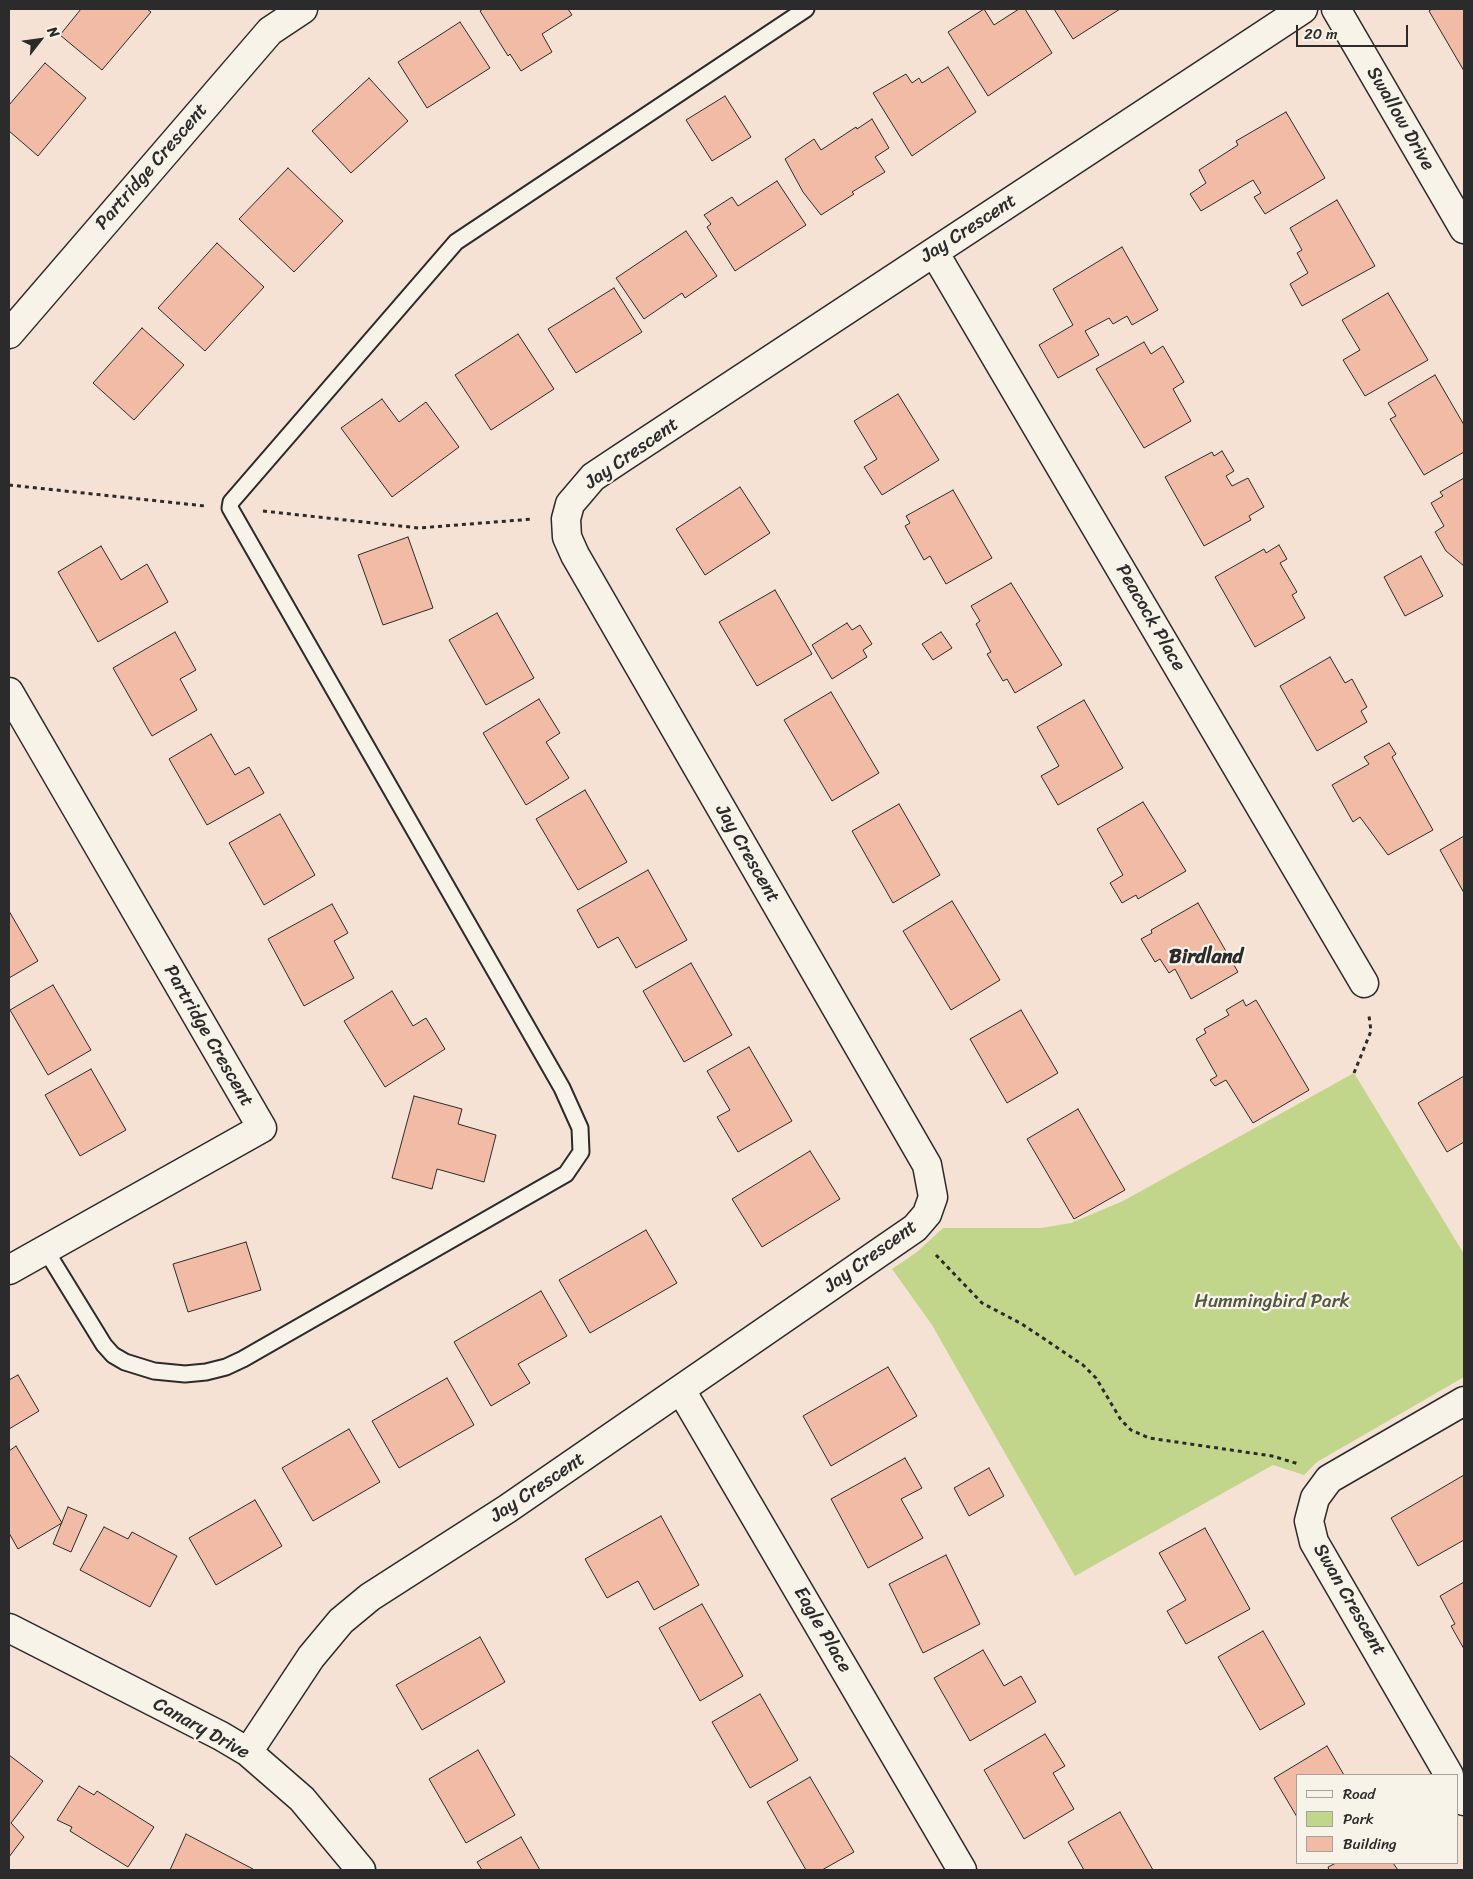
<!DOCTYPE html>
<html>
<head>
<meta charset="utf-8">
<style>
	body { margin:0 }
	#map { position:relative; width:1473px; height:1879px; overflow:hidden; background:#f5e2d4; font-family:Sriracha,sans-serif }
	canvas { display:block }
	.frame { position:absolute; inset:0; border:10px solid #2b2b2b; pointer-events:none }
	.legend { position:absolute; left:1296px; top:1774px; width:162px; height:90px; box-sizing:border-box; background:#f7f3e8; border:1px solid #a5a39c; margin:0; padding:6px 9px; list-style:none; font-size:15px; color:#2b2b2b }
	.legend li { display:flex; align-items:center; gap:10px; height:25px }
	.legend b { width:25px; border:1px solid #a5a39c }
	.north { position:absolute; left:15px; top:15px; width:50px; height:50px; -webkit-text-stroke:4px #f7f3e8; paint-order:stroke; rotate:60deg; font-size:14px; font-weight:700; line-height:20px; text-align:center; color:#2b2b2b }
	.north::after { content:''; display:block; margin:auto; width:18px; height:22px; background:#2b2b2b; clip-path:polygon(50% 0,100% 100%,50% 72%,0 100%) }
	.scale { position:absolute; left:1296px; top:25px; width:112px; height:22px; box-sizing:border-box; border:2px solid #2b2b2b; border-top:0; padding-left:6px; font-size:15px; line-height:18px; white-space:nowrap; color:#2b2b2b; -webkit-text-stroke:4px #f7f3e8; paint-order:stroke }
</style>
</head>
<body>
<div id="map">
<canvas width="1473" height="1879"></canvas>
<div class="frame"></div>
<ul class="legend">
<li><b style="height:6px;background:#f7f3e8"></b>Road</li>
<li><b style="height:14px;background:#c2d68b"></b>Park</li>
<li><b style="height:14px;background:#f1bba5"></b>Building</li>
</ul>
<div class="north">N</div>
<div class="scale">20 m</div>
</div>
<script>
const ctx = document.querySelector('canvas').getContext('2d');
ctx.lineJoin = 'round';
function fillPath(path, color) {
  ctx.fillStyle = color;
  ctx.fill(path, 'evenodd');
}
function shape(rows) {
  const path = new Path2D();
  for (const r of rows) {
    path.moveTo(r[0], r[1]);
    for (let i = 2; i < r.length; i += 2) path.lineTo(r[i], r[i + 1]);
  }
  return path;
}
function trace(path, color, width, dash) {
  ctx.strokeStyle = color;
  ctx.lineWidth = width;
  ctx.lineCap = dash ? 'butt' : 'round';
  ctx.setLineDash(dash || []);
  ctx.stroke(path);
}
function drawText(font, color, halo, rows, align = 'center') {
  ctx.font = font + ' Sriracha,sans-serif';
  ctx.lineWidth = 4.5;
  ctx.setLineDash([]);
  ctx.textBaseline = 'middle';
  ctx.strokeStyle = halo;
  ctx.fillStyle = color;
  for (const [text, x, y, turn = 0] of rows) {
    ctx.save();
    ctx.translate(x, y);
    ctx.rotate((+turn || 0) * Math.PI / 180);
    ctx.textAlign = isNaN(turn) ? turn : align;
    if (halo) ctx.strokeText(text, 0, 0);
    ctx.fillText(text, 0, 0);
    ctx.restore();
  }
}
fillPath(shape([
	[1354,1073,1464,1254,1464,1377,1317,1462,1304,1475,1273,1465,1075,1576,932,1325,892,1269,917,1252,943,1228,1041,1228,1071,1223,1123,1201]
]), '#c2d68b');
const building = shape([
	[81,9,147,9,151,12,102,70,60,35,81,9],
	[483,9,568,9,572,15,542,34,552,52,521,71,510,54,508,56,480,11,483,9],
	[984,9,994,25,1019,9,1025,9,1052,53,988,96,948,32,984,9],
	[1054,9,1120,9,1073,39,1054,9],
	[1432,9,1464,9,1464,71,1429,11,1432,9],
	[460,22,490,68,427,108,398,62,460,22],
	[45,63,86,98,38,156,9,131,9,105,45,63],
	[948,67,976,112,912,156,873,93,906,74,912,83,919,78,922,83,948,67],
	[369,78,408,121,351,173,312,131,369,78],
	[725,96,751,137,712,161,686,120,725,96],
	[1286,112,1325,178,1265,214,1254,197,1261,193,1253,180,1201,211,1190,194,1206,183,1199,170,1238,145,1236,141,1286,112],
	[872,119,889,148,875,157,885,172,852,192,854,194,821,215,803,192,785,159,814,139,821,150,856,127,857,129,872,119],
	[288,168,343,221,294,272,239,219,288,168],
	[777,181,806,225,735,271,707,227,711,224,704,215,732,197,738,206,777,181],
	[1337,200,1375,266,1302,306,1290,284,1308,273,1297,253,1302,250,1290,228,1337,200],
	[686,231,717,276,685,298,682,293,644,319,616,278,686,231],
	[217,243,264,287,205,351,158,308,217,243],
	[1122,247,1158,310,1132,325,1127,316,1113,324,1109,318,1085,331,1099,355,1058,378,1039,345,1073,325,1053,289,1122,247],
	[614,288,642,332,576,373,548,329,614,288],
	[1388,293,1428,360,1365,396,1343,360,1360,350,1342,320,1388,293],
	[142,328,184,365,134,420,93,383,142,328],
	[518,334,554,389,491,430,455,375,518,334],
	[1144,342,1151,354,1163,346,1184,382,1173,389,1191,421,1144,448,1096,369,1144,342],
	[1435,375,1464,425,1464,452,1424,475,1390,419,1396,416,1388,403,1435,375],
	[898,394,939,460,882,495,864,467,877,459,854,421,898,394],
	[382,399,399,422,426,402,459,447,392,497,341,428,382,399],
	[1222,451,1234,471,1226,476,1232,486,1248,478,1264,507,1249,516,1251,520,1204,546,1165,477,1212,452,1214,456,1222,451],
	[1464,478,1464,566,1446,551,1435,532,1444,526,1431,503,1443,496,1440,492,1464,478],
	[740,487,770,533,705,575,676,529,740,487],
	[953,490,992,558,946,584,930,556,924,560,905,526,910,523,906,516,953,490],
	[408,537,433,608,383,625,358,555,408,537],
	[1279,545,1287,559,1280,563,1297,592,1292,595,1305,618,1255,647,1215,577,1264,549,1266,553,1279,545],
	[101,546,121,580,147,564,168,602,98,642,58,572,101,546],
	[1421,556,1443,596,1405,616,1384,577,1421,556],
	[1011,583,1062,665,1015,693,1007,679,1003,681,987,654,991,652,976,624,980,621,971,606,1011,583],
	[775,590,812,654,757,686,719,622,775,590],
	[497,613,534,678,486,705,449,640,497,613],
	[847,623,852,630,860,625,872,644,863,650,867,657,832,679,812,645,847,623],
	[175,632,196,670,180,679,197,710,152,736,113,668,175,632],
	[941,632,952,648,933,660,922,644,941,632],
	[1330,657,1345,683,1352,679,1367,707,1361,711,1367,722,1317,751,1280,686,1330,657],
	[831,692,879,773,832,801,784,720,831,692],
	[539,699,560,733,546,742,569,778,526,805,483,733,539,699],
	[1084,700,1123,768,1058,805,1041,776,1059,766,1037,727,1084,700],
	[211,734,235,775,249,767,264,793,207,825,169,759,211,734],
	[1389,743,1396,754,1392,757,1433,830,1388,855,1360,817,1353,822,1332,785,1369,764,1364,757,1389,743],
	[585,790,627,862,578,890,536,819,585,790],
	[1143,802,1186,871,1138,899,1136,895,1122,903,1110,883,1123,875,1097,829,1143,802],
	[899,804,940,875,893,903,852,831,899,804],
	[280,814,315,875,264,905,229,843,280,814],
	[1464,836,1464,893,1440,850,1464,836],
	[648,870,687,940,636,968,618,937,598,948,577,910,648,870],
	[952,901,1000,980,951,1010,903,931,952,901],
	[1198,903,1238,972,1191,999,1175,969,1169,973,1160,959,1155,962,1141,939,1152,933,1151,930,1198,903],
	[332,904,348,933,334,941,354,978,304,1006,268,939,332,904],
	[9,911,38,961,9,978,9,911],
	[691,963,732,1035,684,1062,643,991,691,963],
	[53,985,91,1050,48,1075,10,1010,53,985],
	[392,991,413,1026,426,1018,445,1049,385,1087,344,1021,392,991],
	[1243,1000,1246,1006,1256,1000,1309,1090,1253,1123,1226,1080,1215,1086,1210,1080,1217,1076,1196,1039,1206,1033,1204,1029,1229,1015,1226,1010,1243,1000],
	[1021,1010,1058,1073,1007,1103,970,1039,1021,1010],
	[749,1047,792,1121,738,1152,717,1117,730,1110,707,1071,749,1047],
	[91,1069,126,1130,80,1156,45,1095,91,1069],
	[1464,1076,1464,1142,1447,1152,1418,1103,1464,1076],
	[414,1096,462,1109,458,1124,496,1135,484,1182,437,1169,432,1189,392,1178,414,1096],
	[1078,1109,1125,1190,1074,1219,1027,1139,1078,1109],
	[810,1151,840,1199,762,1247,732,1199,810,1151],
	[646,1230,677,1283,590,1333,559,1280,646,1230],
	[246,1242,261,1290,188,1312,173,1264,246,1242],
	[541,1291,567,1336,518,1364,530,1383,491,1406,454,1342,541,1291],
	[888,1367,917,1416,831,1466,803,1416,888,1367],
	[18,1375,39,1411,9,1429,9,1380,18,1375],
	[447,1378,474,1425,399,1468,372,1421,447,1378],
	[349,1429,380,1482,313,1521,282,1468,349,1429],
	[16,1446,62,1523,18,1549,9,1533,9,1451,16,1446],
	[905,1458,922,1488,901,1499,923,1538,868,1568,831,1499,905,1458],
	[989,1468,1004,1496,969,1516,954,1488,989,1468],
	[1464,1475,1464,1540,1418,1566,1391,1518,1464,1475],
	[255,1500,282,1546,216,1585,189,1538,255,1500],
	[68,1507,87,1515,71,1552,53,1544,68,1507],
	[661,1516,699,1585,654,1610,638,1581,607,1598,585,1559,661,1516],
	[104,1527,128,1539,132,1532,177,1556,150,1607,80,1570,104,1527],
	[1205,1528,1250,1609,1186,1644,1167,1611,1186,1600,1159,1553,1205,1528],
	[946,1555,980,1624,923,1653,889,1584,946,1555],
	[1464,1582,1464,1649,1451,1626,1455,1624,1440,1596,1464,1582],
	[702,1604,743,1676,700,1701,659,1628,702,1604],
	[1263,1631,1305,1704,1260,1730,1218,1657,1263,1631],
	[480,1637,505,1682,422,1730,396,1685,480,1637],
	[983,1650,1004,1686,1021,1676,1036,1702,970,1741,934,1678,983,1650],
	[760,1694,798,1760,750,1788,712,1722,760,1694],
	[1045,1734,1065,1766,1053,1773,1074,1809,1024,1839,984,1770,1045,1734],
	[1327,1746,1344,1775,1297,1775,1297,1817,1274,1778,1327,1746],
	[478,1750,515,1815,466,1843,429,1779,478,1750],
	[9,1755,43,1781,11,1823,24,1837,9,1857,9,1755],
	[810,1777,854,1852,822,1870,806,1870,767,1802,810,1777],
	[79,1786,94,1795,97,1791,154,1827,128,1867,70,1831,72,1827,57,1820,79,1786],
	[1120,1812,1153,1870,1084,1870,1068,1842,1120,1812],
	[186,1834,253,1869,253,1870,170,1870,186,1834],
	[521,1837,540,1870,482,1870,477,1862,521,1837],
	[1336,1863,1393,1863,1398,1870,1329,1870,1328,1867,1336,1863]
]);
fillPath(building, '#f1bba5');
trace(building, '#2b2b2b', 1);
const service = shape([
	[45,1249,104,1345,113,1355,125,1362,154,1371,185,1374,206,1372,226,1367,243,1359,566,1174,581,1152,580,1128,562,1088,230,508,231,502,456,242,806,9]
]);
const minor = shape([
	[1336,9,1464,229],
	[934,252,1364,983],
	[9,334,270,31,303,9],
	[9,692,262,1128,9,1270],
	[681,1390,962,1870],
	[9,1628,221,1736,248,1752,302,1799,361,1870],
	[248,1752,311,1657,341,1621,370,1597,507,1509,899,1239,915,1228,927,1214,933,1197,927,1165,575,555,567,537,566,519,570,504,593,477,620,459,1303,9],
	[1449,1775,1314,1542,1309,1521,1315,1498,1329,1479,1464,1401],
	[1457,1788,1464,1801]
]);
trace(service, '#2b2b2b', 19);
trace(minor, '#2b2b2b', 31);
trace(shape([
	[9,485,205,506],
	[263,511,419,528,533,519],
	[1354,1073,1371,1031,1369,1016],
	[936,1255,982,1303,1022,1324,1083,1365,1096,1378,1121,1420,1131,1430,1149,1438,1272,1456,1299,1464]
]), '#2b2b2b', 3, [4, 4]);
trace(service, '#f7f3e8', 15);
trace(minor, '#f7f3e8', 28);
drawText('19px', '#2b2b2b', '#f7f3e8', [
	["Swallow Drive",1400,119,60],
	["Partridge Crescent",152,167,-49],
	["Jay Crescent",969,229,-33],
	["Jay Crescent",632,454,-35],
	["Peacock Place",1150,618,60],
	["Jay Crescent",747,854,60],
	["Partridge Crescent",208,1036,60],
	["Jay Crescent",871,1257,-36],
	["Jay Crescent",538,1488,-34],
	["Swan Crescent",1349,1600,60],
	["Eagle Place",822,1630,60],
	["Canary Drive",201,1729,29]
]);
drawText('19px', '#515643', '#f7f3e8', [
	["Hummingbird Park",1272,1302]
]);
drawText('bold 20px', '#2b2b2b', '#f7f3e8', [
	["Birdland",1206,958]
]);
</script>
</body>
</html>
